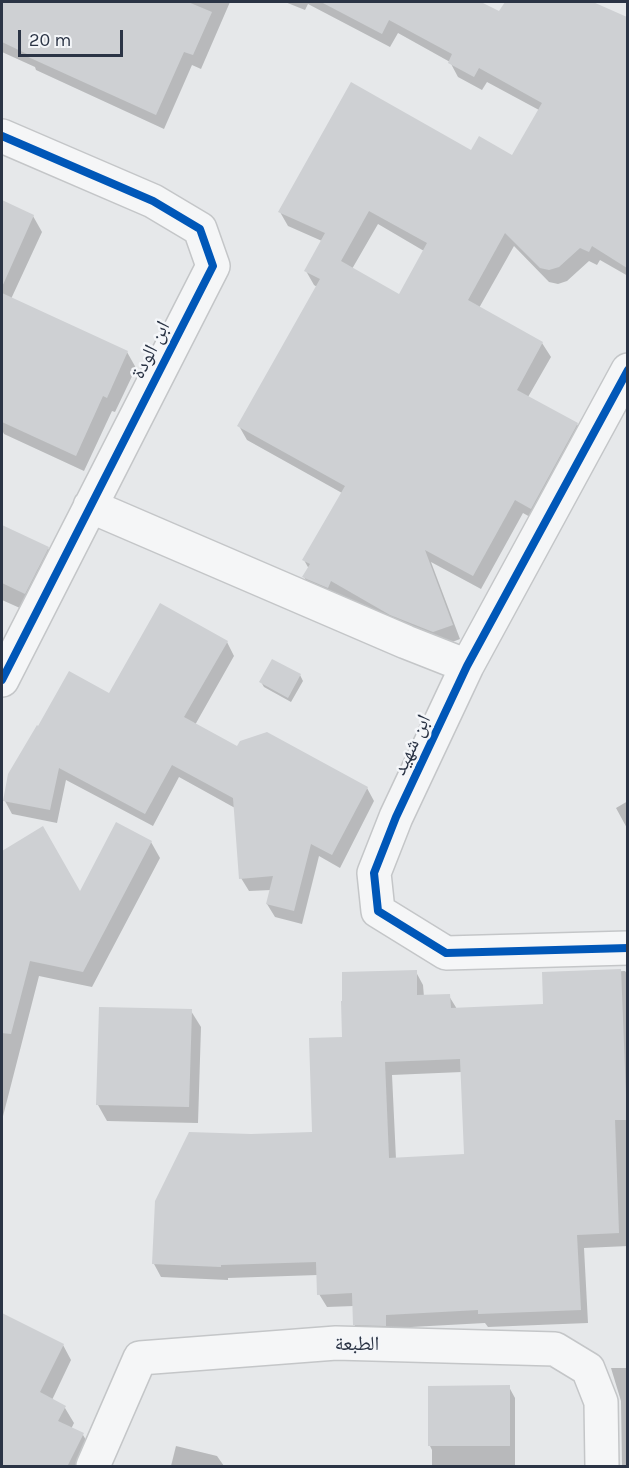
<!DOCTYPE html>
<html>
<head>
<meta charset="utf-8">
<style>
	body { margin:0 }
	#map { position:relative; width:629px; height:1468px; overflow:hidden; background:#e6e8ea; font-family:Karla,sans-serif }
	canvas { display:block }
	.frame { position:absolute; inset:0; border:3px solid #2b3445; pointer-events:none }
	.scale { position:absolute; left:18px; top:30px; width:105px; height:27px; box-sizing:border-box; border:3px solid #2b3445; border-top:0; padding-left:8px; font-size:18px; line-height:21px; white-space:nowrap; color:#2b3445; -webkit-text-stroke:4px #f4f6f9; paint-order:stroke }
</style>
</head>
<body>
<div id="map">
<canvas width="629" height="1468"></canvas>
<div class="frame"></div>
<div class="scale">20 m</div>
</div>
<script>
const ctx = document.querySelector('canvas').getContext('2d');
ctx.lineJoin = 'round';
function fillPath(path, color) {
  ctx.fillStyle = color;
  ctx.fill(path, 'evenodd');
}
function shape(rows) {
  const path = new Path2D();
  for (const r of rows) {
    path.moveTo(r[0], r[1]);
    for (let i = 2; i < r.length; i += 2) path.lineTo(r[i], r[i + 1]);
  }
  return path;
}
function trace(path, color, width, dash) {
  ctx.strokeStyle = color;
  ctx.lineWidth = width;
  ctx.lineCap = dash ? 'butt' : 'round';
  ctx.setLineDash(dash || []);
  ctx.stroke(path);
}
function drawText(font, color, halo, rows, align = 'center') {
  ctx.font = font + ' Karla,"Noto Naskh Arabic",sans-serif';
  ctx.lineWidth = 5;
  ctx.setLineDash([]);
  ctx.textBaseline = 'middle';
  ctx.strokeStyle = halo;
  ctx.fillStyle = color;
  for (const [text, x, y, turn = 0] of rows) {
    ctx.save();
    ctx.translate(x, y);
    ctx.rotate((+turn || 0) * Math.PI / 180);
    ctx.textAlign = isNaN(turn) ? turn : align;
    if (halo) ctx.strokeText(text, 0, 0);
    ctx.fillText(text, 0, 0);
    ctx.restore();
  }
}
fillPath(shape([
	[2,2,230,2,201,69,192,65,164,129,36,70,35,67,2,52],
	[285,2,478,2,500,13,506,2,517,2,523,5,524,2,579,2,608,17,611,11,628,18,628,276,600,260,597,265,589,261,567,281,558,284,549,282,514,246,479,308,542,343,551,357,528,397,577,424,585,438,539,522,523,513,481,589,431,562,460,639,442,646,399,629,339,595,336,601,312,591,304,577,309,569,304,560,342,493,247,440,239,426,317,287,314,285,306,271,322,241,288,226,280,212,472,152,513,157,539,110,487,82,482,90,458,77,450,62,398,33,390,47,308,4,305,10],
	[378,224,424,251,399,296,352,269],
	[2,202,33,216,42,232,11,299,127,352,136,368,115,412,112,411,84,471,4,434,2,430,2,404,18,368,2,360],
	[2,527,48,548,57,563,31,613,2,600],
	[227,642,234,656,195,725,237,748,367,788,374,801,340,868,319,856,302,924,275,917,267,904,271,890,249,891,241,878,235,808,179,777,153,826,66,780,57,823,12,814,5,801,109,695],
	[300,675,303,681,291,702,264,687,261,682],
	[628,801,628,830,616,808],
	[43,828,80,894,151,842,160,858,92,987,39,976,2,1120,2,853],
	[625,971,628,975,628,1246,584,1248,588,1323,488,1327,485,1323,393,1328,393,1338,362,1338,354,1324,354,1306,327,1307,319,1294,318,1275,228,1278,228,1280,161,1277,154,1264,157,1202,251,1136,313,1134,343,1039,416,972,423,985,424,997,449,996,457,1009,544,1005,543,974],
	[462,1072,465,1156,396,1159,392,1075],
	[191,1011,201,1027,198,1123,107,1121,98,1105],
	[2,1315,63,1345,71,1360,52,1400,65,1408,74,1423,71,1429,83,1435,92,1450,84,1466,2,1466],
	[611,1368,628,1368,628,1466,622,1466,621,1401],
	[509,1387,515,1398,515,1466,432,1466,432,1450,430,1446],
	[176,1446,217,1456,224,1466,171,1466]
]), '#0003');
fillPath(shape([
	[2,2,188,2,212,12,193,55,184,52,156,115,26,56,27,54,2,42],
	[321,2,481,2,499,11,505,2,593,2,627,17,627,268,592,246,589,252,580,248,559,267,549,270,540,268,505,233,468,300,543,342,517,390,578,423,531,509,515,500,473,576,425,550,453,625,433,632,390,615,331,581,328,588,302,577,310,564,302,560,345,486,237,426,320,279,304,271,325,233,278,212,351,82,471,150,479,136,512,155,542,103,479,68,474,77,448,63,452,54,389,20,382,34],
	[369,211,427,243,399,294,341,261],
	[2,200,34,215,2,287],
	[2,293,128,351,107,398,103,396,76,456,2,422],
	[2,525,49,547,25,594,2,583],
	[160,603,228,641,184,717,237,746,240,741,267,732,368,787,332,855,311,844,294,911,266,904,273,876,239,879,233,798,172,765,145,814,59,768,50,810,3,801,8,774,37,725,38,726,69,671,109,693],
	[272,659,301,674,288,698,259,682],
	[116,822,152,841,83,972,30,961,11,1034,2,1033,2,851,43,826,80,891],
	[621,969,627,1120,615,1120,619,1233,577,1235,581,1310,478,1314,478,1310,386,1315,386,1326,353,1325,352,1293,317,1295,316,1262,221,1265,221,1267,152,1264,155,1201,189,1132,251,1134,312,1132,309,1038,342,1037,341,1001,342,1001,342,972,417,970,417,995,450,994,451,1008,543,1004,542,972],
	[460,1059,464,1154,389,1158,385,1062],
	[99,1007,192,1009,189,1107,96,1105],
	[2,1313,64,1344,40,1392,66,1406,58,1421,84,1433,67,1467,2,1467],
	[510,1385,510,1446,428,1446,428,1386]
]), '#ced0d3');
const minor = shape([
	[2,136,153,201,200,229,213,266,2,680],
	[628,370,467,666,396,817,374,873,378,911,446,953,628,948],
	[90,506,406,642,467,666],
	[93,1466,140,1358,336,1343,555,1349,588,1369,601,1402,602,1466]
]);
trace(minor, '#c4c6c8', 36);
trace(minor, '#f5f6f7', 33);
trace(shape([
	[2,136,153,201,200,229,213,266,2,680],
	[628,370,467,666,396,817,374,873,378,911,446,953,628,948]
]), '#0057b8', 8);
drawText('20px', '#2b3445', '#f4f6f9', [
	["ابن الودة",151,350,-63],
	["ابن شهيد",412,745,-65],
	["الطبعة",357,1344]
]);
</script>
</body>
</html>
